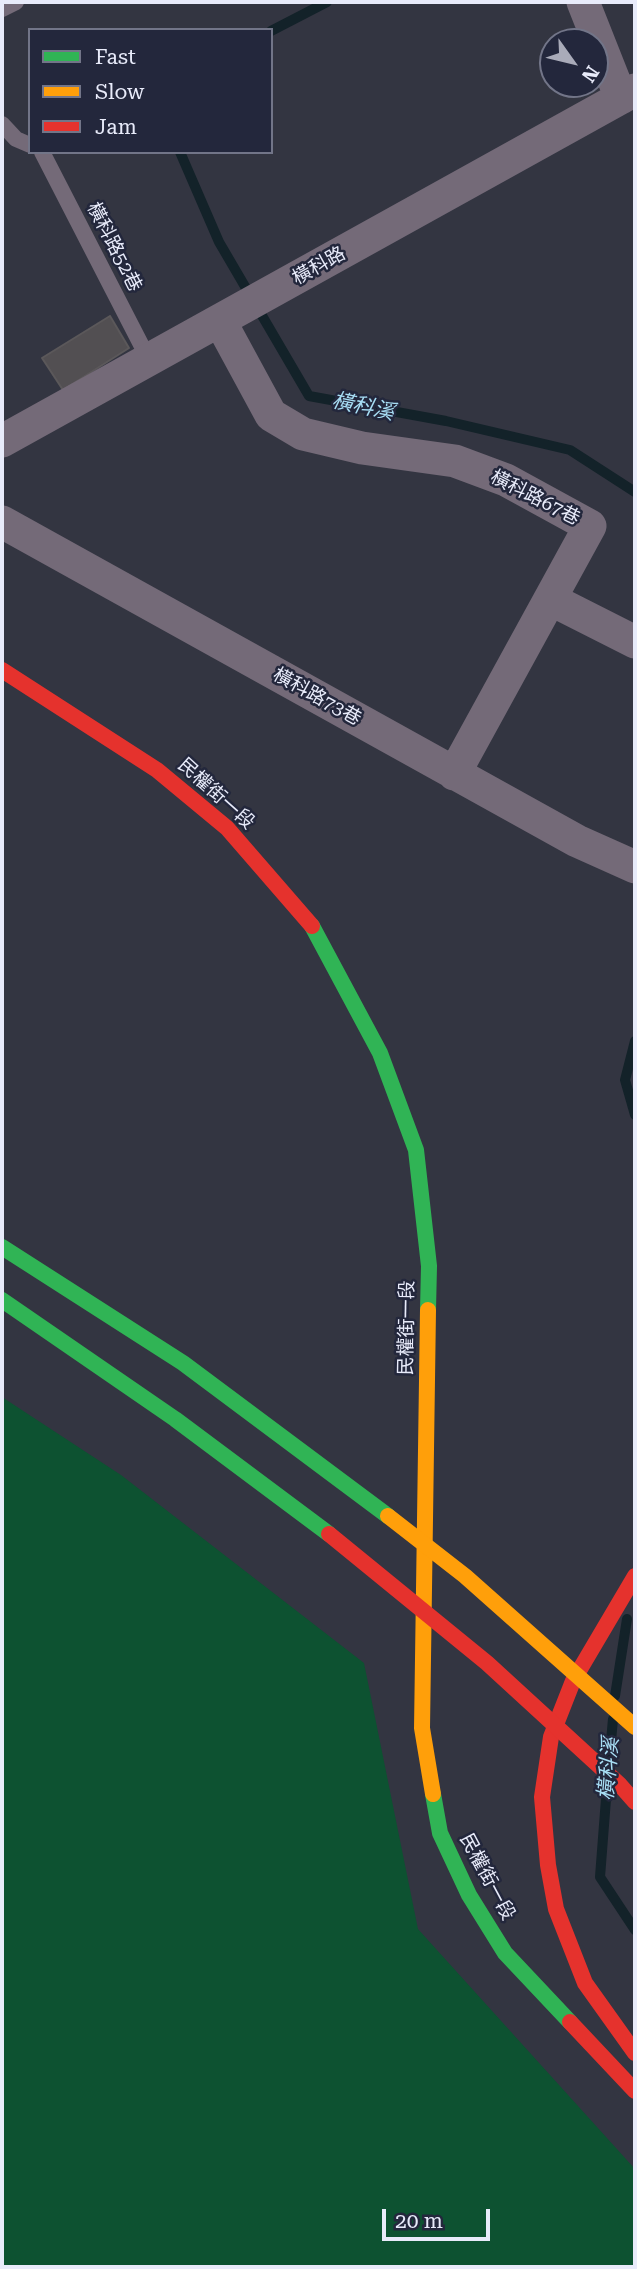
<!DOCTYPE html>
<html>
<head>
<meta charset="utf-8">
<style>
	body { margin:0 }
	#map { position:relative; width:637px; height:2269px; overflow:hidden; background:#333541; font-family:"Roboto Serif",serif }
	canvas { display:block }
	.frame { position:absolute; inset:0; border:4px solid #e8ebfa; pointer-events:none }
	.legend { position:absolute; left:28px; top:28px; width:245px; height:126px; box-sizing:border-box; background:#23273c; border:2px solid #727588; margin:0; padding:9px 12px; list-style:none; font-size:21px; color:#e8ebfa }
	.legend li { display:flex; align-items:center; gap:14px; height:35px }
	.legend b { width:35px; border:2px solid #727588 }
	.north { position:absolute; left:539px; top:28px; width:70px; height:70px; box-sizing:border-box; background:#23273c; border:2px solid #727588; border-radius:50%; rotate:124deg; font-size:19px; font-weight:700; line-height:28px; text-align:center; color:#e8ebfa }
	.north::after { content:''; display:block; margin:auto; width:24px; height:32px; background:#a9abb9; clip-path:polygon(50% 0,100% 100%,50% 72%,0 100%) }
	.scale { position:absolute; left:382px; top:2209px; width:108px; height:32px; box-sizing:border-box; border:4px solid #e8ebfa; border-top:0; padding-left:9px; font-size:21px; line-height:24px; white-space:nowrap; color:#e8ebfa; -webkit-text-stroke:5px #23273c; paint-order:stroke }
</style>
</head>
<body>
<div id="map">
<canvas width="637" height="2269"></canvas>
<div class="frame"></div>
<ul class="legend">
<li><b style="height:9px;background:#30b455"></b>Fast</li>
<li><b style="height:9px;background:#ff9f0a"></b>Slow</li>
<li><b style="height:9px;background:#e5322d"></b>Jam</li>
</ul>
<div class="north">N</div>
<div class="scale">20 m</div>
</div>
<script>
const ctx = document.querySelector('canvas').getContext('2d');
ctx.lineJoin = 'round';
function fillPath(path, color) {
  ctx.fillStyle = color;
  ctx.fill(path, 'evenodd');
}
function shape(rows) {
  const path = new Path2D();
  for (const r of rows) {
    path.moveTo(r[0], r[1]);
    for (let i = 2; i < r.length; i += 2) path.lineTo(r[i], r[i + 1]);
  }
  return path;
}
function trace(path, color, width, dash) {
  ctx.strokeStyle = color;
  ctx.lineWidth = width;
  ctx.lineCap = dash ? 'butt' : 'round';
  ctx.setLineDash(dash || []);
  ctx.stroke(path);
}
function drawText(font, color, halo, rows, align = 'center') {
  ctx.font = font + ' "Roboto Serif","Noto Sans TC",serif';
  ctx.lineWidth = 5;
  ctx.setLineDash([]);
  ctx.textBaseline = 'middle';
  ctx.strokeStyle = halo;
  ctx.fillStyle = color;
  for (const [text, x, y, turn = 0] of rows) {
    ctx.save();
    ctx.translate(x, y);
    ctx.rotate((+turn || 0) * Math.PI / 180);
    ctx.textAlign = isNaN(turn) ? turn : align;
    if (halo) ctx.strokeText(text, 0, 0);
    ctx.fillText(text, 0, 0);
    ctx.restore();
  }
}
fillPath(shape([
	[2,1397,121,1475,364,1663,418,1929,635,2169,635,2267,2,2267]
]), '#0d5231');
trace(shape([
	[271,31,327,2],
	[180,152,219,242,309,396,446,421,570,450,635,492],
	[635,1041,625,1080,635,1115],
	[615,1696,627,1619],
	[609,1763,613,1719],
	[607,1786,600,1877,635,1930]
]), '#132229', 10);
const building = shape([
	[110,316,129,348,63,390,42,358,110,316]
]);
fillPath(building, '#524f52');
trace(building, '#5b585a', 2);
trace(shape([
	[2,9,16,2],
	[2,124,16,139,30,145],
	[42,152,149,360]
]), '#746a78', 16);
trace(shape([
	[583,2,621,98],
	[220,321,271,415,303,434,362,448,455,461,506,480,590,526,454,774],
	[2,441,635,90],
	[2,522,577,841,635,867],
	[550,599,635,642]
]), '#746a78', 33);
trace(shape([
	[312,926,380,1053,416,1150,429,1266,428,1310],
	[433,1794,440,1833,469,1895,505,1953,570,2022]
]), '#30b455', 16);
trace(shape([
	[428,1310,422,1728,433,1794]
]), '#ff9f0a', 16);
trace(shape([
	[2,670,157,770,227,828,312,926],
	[635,1576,573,1681,551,1737,542,1797,548,1865,556,1909,585,1983,635,2053],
	[570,2022,635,2091]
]), '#e5322d', 16);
trace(shape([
	[2,1247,183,1363,388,1516],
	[2,1300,175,1419,329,1534]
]), '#30b455', 16);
trace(shape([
	[388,1516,465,1576,635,1727]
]), '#ff9f0a', 16);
trace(shape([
	[329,1534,487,1663,620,1785,635,1802]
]), '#e5322d', 16);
drawText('19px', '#e8ebfa', '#23273c', [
	["橫科路52巷",114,247,63],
	["橫科路",319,266,-29],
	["橫科路67巷",535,498,27],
	["橫科路73巷",317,697,29],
	["民權街一段",216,794,42],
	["民權街一段",407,1328,-89],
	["民權街一段",487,1877,62]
]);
drawText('italic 21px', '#a7ddf4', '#23273c', [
	["橫科溪",363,407,12],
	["橫科溪",609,1769,-85]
]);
</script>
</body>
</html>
